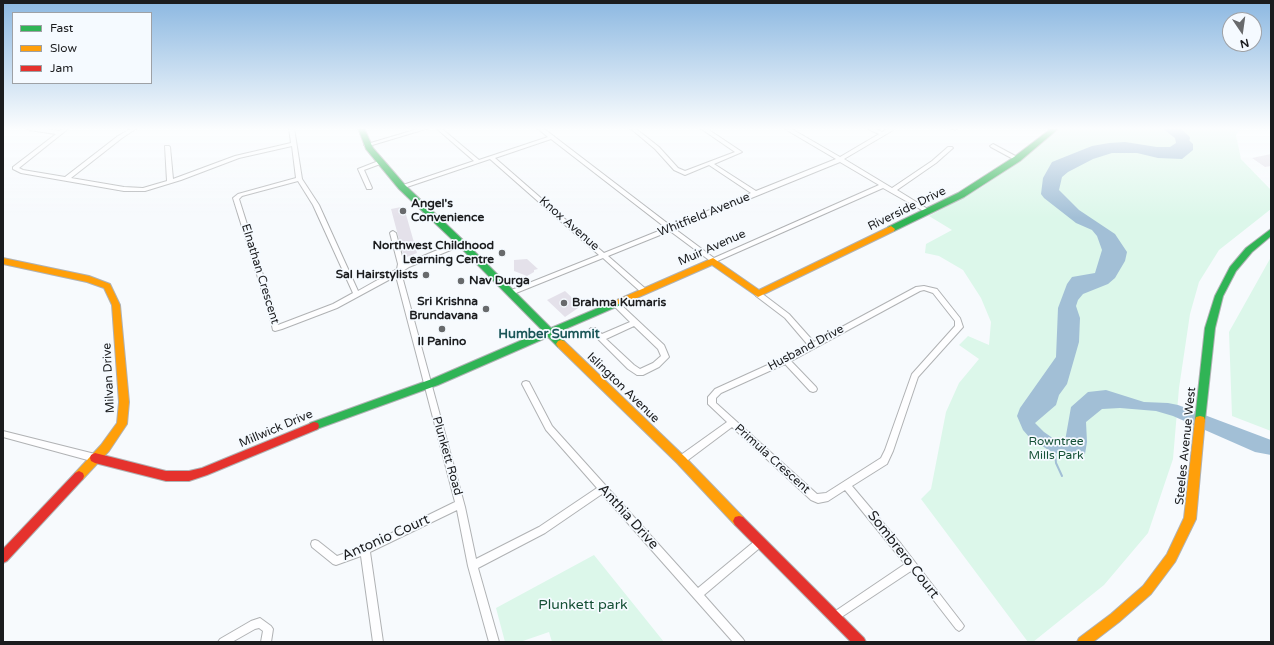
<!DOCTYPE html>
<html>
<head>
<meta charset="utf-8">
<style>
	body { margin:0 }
	#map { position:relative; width:1274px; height:645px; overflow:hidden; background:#f7fafd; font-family:"Varela Round",sans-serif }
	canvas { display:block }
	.frame { position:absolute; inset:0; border:4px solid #1b1c1e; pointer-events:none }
	.legend { position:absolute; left:12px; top:12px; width:140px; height:72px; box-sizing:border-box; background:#f5faff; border:1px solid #9ea1a5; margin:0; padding:5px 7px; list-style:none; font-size:12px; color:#1b1c1e }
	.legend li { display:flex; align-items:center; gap:8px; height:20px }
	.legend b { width:20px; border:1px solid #9ea1a5 }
	.north { position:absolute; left:1222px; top:12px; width:40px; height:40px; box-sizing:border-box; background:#f5faff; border:1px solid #9ea1a5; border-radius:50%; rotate:167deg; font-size:11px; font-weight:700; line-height:16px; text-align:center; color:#1b1c1e }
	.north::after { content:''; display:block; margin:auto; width:14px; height:18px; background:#686a6c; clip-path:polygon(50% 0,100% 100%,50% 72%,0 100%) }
</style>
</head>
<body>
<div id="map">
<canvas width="1274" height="645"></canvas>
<div class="frame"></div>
<ul class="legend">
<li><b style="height:5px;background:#30b455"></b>Fast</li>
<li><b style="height:5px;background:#ff9f0a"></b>Slow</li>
<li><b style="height:5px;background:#e5322d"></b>Jam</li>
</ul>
<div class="north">N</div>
</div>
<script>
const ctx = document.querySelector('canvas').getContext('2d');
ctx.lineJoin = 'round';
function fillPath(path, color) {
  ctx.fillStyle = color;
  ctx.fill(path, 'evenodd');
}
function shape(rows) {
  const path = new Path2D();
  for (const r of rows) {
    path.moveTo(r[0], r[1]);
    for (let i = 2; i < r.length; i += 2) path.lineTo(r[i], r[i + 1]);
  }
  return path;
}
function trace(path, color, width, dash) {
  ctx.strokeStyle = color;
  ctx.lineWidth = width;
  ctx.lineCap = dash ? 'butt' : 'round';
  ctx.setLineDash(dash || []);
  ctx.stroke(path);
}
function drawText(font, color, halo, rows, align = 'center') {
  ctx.font = font + ' "Varela Round",sans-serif';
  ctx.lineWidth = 3.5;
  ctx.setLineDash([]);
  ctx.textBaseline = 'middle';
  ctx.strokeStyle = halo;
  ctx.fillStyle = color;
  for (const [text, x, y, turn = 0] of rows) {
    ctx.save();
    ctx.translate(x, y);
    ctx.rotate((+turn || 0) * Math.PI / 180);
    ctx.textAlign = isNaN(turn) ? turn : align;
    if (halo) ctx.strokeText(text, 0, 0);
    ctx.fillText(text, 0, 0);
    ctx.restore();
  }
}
fillPath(shape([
	[1057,128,1240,128,1236,135,1241,159,1271,190,1271,209,1219,250,1199,282,1190,314,1179,388,1173,459,1148,533,1104,585,1033,642,1028,642,921,499,931,489,946,412,959,383,979,359,959,345,968,336,989,345,991,322,981,298,963,270,939,256,925,253,926,244,952,230,929,216,982,187,1021,159],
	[1271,257,1271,431,1232,416,1229,332],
	[594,555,664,642,552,642,549,632,520,642,505,642,496,608]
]), '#dcf7ea');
fillPath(shape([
	[1162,128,1176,128,1193,144,1193,150,1182,159,1158,158,1137,153,1112,153,1093,159,1068,172,1062,177,1059,190,1079,210,1115,234,1127,252,1125,261,1115,278,1108,284,1083,294,1078,300,1076,306,1080,318,1079,342,1067,384,1059,395,1056,405,1035,423,1044,432,1054,439,1065,441,1071,407,1088,392,1106,390,1144,402,1168,403,1178,405,1271,440,1271,455,1255,452,1173,416,1156,411,1120,408,1102,409,1086,422,1087,442,1085,454,1076,456,1053,453,1030,438,1023,430,1017,416,1020,408,1056,357,1058,308,1067,284,1072,277,1095,273,1102,250,1097,236,1092,230,1076,223,1044,198,1041,194,1043,178,1052,162,1092,146,1109,143,1125,142,1157,147,1170,147,1176,143,1175,138]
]), '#a2bfd6');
trace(shape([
	[1055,453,1056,463,1062,476]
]), '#a2bfd6', 2);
fillPath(shape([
	[1172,128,1180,128,1189,136,1190,138,1188,146,1182,146,1182,138,1172,128]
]), '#a2bfd6');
fillPath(shape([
	[1271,154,1271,166,1265,167,1252,158],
	[401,207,405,211,417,253,404,258,391,209],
	[527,259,538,269,534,270,534,272,527,276,514,271,514,260],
	[565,291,581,306,565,317,547,300]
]), '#e4e1ea');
const street = shape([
	[3,128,7,128,3,130,3,128],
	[27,128,37,128,59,131,64,128,69,128,19,168,23,170,65,177,118,136,132,128,137,128,122,138,71,178,124,187,143,188,167,181,165,146,169,146,170,147,173,179,235,156,291,143,289,128,294,128,302,179,319,205,358,291,397,269,398,264,390,233,391,232,393,231,396,233,404,264,459,241,463,241,464,243,463,245,409,267,403,271,402,276,465,507,476,559,539,527,597,488,546,430,522,384,523,382,526,381,529,382,552,426,698,588,756,540,759,539,762,540,763,543,762,546,704,595,743,639,745,642,733,642,602,494,545,533,478,568,499,642,489,642,468,566,457,510,370,552,383,642,373,642,361,556,336,565,333,564,312,547,311,544,312,541,315,540,318,541,337,556,363,547,455,502,396,276,337,308,282,329,275,331,273,330,269,313,233,198,238,194,296,178,292,146,239,158,181,180,145,191,124,191,21,173,13,169,13,167,56,134,29,130,27,128],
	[298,181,313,205,353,293,333,304,278,325,275,313,239,199,242,196,298,181],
	[421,128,429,128,369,146,367,147,364,145,421,128],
	[436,128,441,128,479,160,548,137,537,128,543,128,671,226,751,193,709,165,685,175,674,170,655,149,630,128,635,128,659,147,678,168,685,171,735,152,700,128,706,128,742,152,714,164,756,191,836,159,785,129,785,128,790,128,840,157,879,134,868,129,868,128,874,128,882,132,890,128,895,128,895,129,844,159,892,188,932,161,948,147,952,147,953,148,936,163,897,190,931,211,932,212,931,213,927,213,883,188,713,263,670,231,608,256,647,290,648,292,645,294,643,294,603,258,511,295,508,293,509,291,599,255,490,159,404,188,400,188,400,186,474,161,436,128],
	[551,139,666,228,604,253,495,158,551,139],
	[840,162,879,185,714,258,675,229,840,162],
	[951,128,958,128,955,130,951,128],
	[993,144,1019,158,1020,159,1019,160,1015,160,991,147,990,146,993,144],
	[381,160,384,162,383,163,364,170,372,188,371,189,367,189,358,169,381,160],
	[924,286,937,289,960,318,963,327,918,377,893,451,887,464,852,486,901,544,962,623,964,626,962,629,959,631,956,629,911,571,834,622,831,620,829,617,831,614,905,564,845,490,828,501,818,503,811,500,732,427,684,463,681,464,678,463,677,460,678,457,727,422,708,404,708,397,715,389,783,358,808,345,785,318,756,296,755,294,756,292,760,292,789,314,814,342,916,287,924,286],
	[924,290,933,293,955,321,955,326,912,374,885,450,881,458,826,493,817,494,716,403,716,398,721,393,785,364,810,391,813,392,816,391,817,389,816,387,791,361,920,291,924,290],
	[616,301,618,302,664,345,669,357,659,367,643,375,637,375,628,369,589,330,591,328,595,328,602,334,630,322,614,306,613,304,614,302,616,301],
	[634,326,658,349,661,356,653,363,640,369,634,365,606,339,634,326],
	[3,431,95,454,98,455,99,458,98,461,95,462,3,437,3,431],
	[260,618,271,626,273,629,271,642,261,642,263,631,259,628,255,629,232,642,218,642,220,639,251,621,260,618]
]);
const fast = shape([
	[358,128,364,128,373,148,405,185,464,241,551,328,617,300,623,300,624,302,623,304,556,333,564,341,566,344,564,347,558,347,548,337,438,385,314,430,310,429,309,426,310,423,432,379,543,331,458,245,399,189,366,149,358,128],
	[1052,128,1059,128,1020,161,964,197,894,231,888,231,887,229,888,227,958,193,1014,157,1052,128],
	[1271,229,1271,236,1252,252,1236,271,1223,296,1215,328,1205,420,1204,423,1200,424,1196,423,1195,420,1205,328,1215,296,1230,267,1246,248,1271,229]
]);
const slow = shape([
	[891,226,895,229,894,231,758,297,712,265,623,304,617,304,616,302,617,300,713,258,759,290,891,226],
	[3,258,89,276,110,284,120,305,129,402,127,424,109,451,83,479,79,481,75,479,74,476,75,473,101,445,117,423,119,402,112,305,104,288,87,282,3,264,3,258],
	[561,340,564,341,685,457,743,517,745,521,743,525,739,526,735,525,677,463,558,347,556,344,558,341,561,340],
	[1200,416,1204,417,1205,420,1196,519,1175,562,1151,594,1119,622,1093,642,1077,642,1079,638,1111,614,1143,586,1167,554,1184,518,1195,420,1196,417,1200,416]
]);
const jam = shape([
	[314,422,318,423,319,426,318,429,207,475,189,481,166,481,95,463,91,461,90,458,91,455,95,453,166,471,189,471,202,468,314,422],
	[79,471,83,473,84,476,83,479,7,561,3,563,3,549,75,473,79,471],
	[739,516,743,517,864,638,866,642,851,642,735,525,733,521,735,517,739,516]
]);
trace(street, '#b0b2b4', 2);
trace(fast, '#b0b2b4', 2);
trace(slow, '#b0b2b4', 2);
trace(jam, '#b0b2b4', 2);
fillPath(street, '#fefeff');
fillPath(fast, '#30b455');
fillPath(slow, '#ff9f0a');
fillPath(jam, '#e5322d');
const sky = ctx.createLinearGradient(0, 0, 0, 218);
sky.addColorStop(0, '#8cb8e1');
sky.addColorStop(0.59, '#fbfdfe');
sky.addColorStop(1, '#fbfdfe00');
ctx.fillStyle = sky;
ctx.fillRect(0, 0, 1274, 218);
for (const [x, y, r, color] of [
	[403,211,4,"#686a6c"],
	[502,253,4,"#686a6c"],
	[426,275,4,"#686a6c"],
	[461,281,4,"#686a6c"],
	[564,303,4,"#686a6c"],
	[486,309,4,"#686a6c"],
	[442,329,4,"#686a6c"]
]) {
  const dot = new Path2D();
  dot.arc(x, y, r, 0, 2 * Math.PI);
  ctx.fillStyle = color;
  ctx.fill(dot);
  trace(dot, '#f5faff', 1.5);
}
drawText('bold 12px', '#1b1c1e', '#f5faff', [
	["Angel's",411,204],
	["Convenience",411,218],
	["Northwest Childhood",494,246,"right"],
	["Learning Centre",494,260,"right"],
	["Sal Hairstylists",418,275,"right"],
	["Nav Durga",469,281],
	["Sri Krishna",478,302,"right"],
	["Brundavana",478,316,"right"],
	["Brahma Kumaris",572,303],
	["Il Panino",442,342,"center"]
], 'left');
drawText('12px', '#1b1c1e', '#f5faff', [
	["Riverside Drive",907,209,-26],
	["Whitfield Avenue",704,215,-22],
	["Knox Avenue",569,224,41],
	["Muir Avenue",712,248,-24],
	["Elnathan Crescent",260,274,73],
	["Husband Drive",806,348,-28],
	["Milvan Drive",109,378,-93],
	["Islington Avenue",623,388,44],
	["Millwick Drive",276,429,-23],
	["Steeles Avenue West",1186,446,-84],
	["Plunkett Road",447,456,74],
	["Primula Crescent",772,459,42]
]);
drawText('12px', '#155036', '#f5faff', [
	["Rowntree",1056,442],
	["Mills Park",1056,456]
]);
drawText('bold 13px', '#1a5658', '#f5faff', [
	["Humber Summit",549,335]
]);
drawText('14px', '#1b1c1e', '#f5faff', [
	["Anthia Drive",628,517,48],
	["Antonio Court",386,538,-24],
	["Sombrero Court",903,555,52]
]);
drawText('14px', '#155036', '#f5faff', [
	["Plunkett park",583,605]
]);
</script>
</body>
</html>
